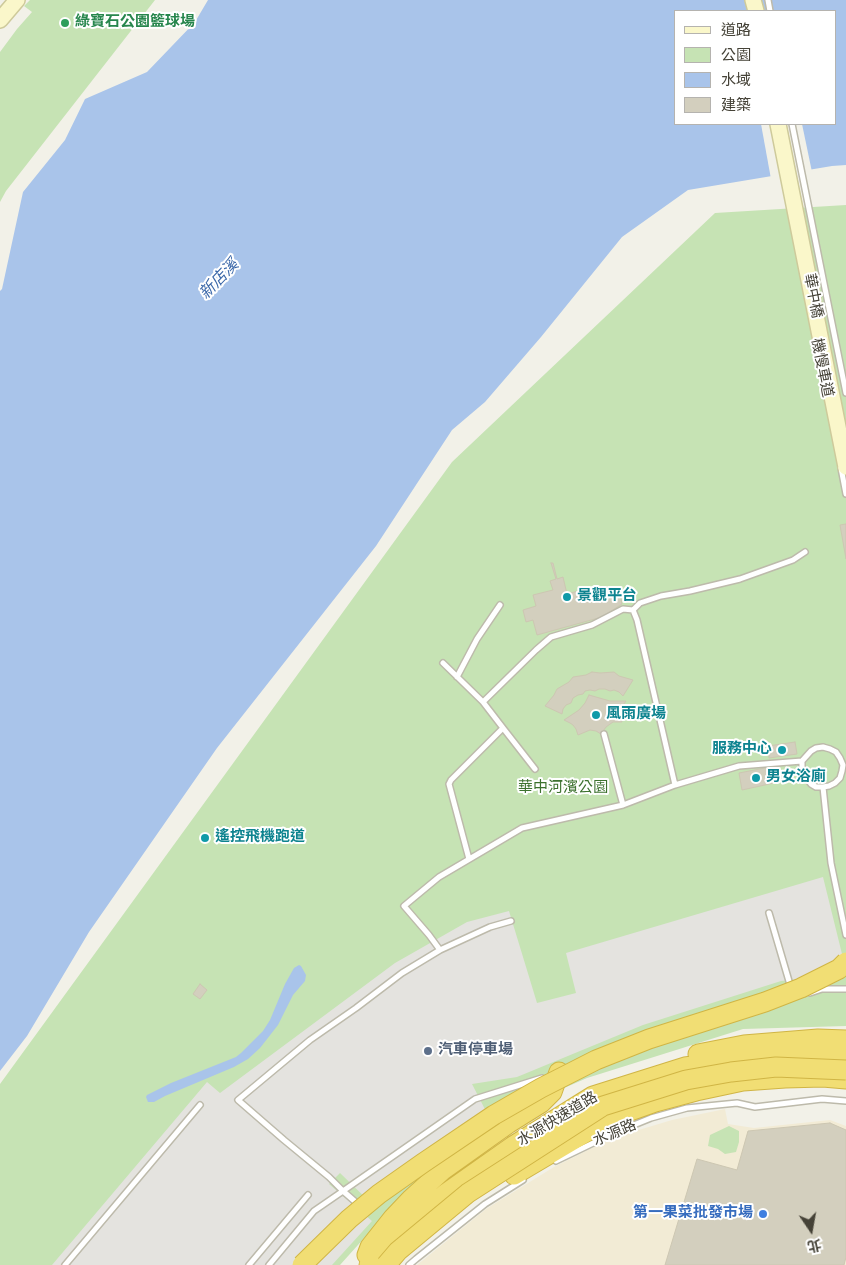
<!DOCTYPE html>
<html>
<head>
<meta charset="utf-8">
<style>
	body { margin:0 }
	#map { position:relative; width:846px; height:1265px; overflow:hidden; background:#f2f1e8; font-family:"Source Sans 3","Noto Sans TC",sans-serif }
	canvas { display:block }
	.legend { position:absolute; left:674px; top:10px; width:162px; height:115px; box-sizing:border-box; background:#fff; border:1px solid #b5b3af; margin:0; padding:6px 9px; list-style:none; font-size:15px; color:#454237 }
	.legend li { display:flex; align-items:center; gap:10px; height:25px }
	.legend b { width:25px; border:1px solid #b5b3af }
	.north { position:absolute; left:786px; top:1205px; width:50px; height:50px; -webkit-text-stroke:4px #fff; paint-order:stroke; rotate:168deg; font-size:14px; font-weight:700; line-height:20px; text-align:center; color:#454237 }
	.north::after { content:''; display:block; margin:auto; width:18px; height:22px; background:#454237; clip-path:polygon(50% 0,100% 100%,50% 72%,0 100%) }
</style>
</head>
<body>
<div id="map">
<canvas width="846" height="1265"></canvas>
<ul class="legend">
<li><b style="height:6px;background:#faf7ca"></b>道路</li>
<li><b style="height:14px;background:#c6e3b4"></b>公園</li>
<li><b style="height:14px;background:#a9c4ea"></b>水域</li>
<li><b style="height:14px;background:#d3cfbe"></b>建築</li>
</ul>
<div class="north">北</div>
</div>
<script>
const ctx = document.querySelector('canvas').getContext('2d');
ctx.lineJoin = 'round';
function fillPath(path, color) {
  ctx.fillStyle = color;
  ctx.fill(path, 'evenodd');
}
function shape(rows) {
  const path = new Path2D();
  for (const r of rows) {
    path.moveTo(r[0], r[1]);
    for (let i = 2; i < r.length; i += 2) path.lineTo(r[i], r[i + 1]);
  }
  return path;
}
function trace(path, color, width, dash) {
  ctx.strokeStyle = color;
  ctx.lineWidth = width;
  ctx.lineCap = dash ? 'butt' : 'round';
  ctx.setLineDash(dash || []);
  ctx.stroke(path);
}
function drawText(font, color, halo, rows, align = 'center') {
  ctx.font = font + ' "Source Sans 3","Noto Sans TC",sans-serif';
  ctx.lineWidth = 4;
  ctx.setLineDash([]);
  ctx.textBaseline = 'middle';
  ctx.strokeStyle = halo;
  ctx.fillStyle = color;
  for (const [text, x, y, turn = 0] of rows) {
    ctx.save();
    ctx.translate(x, y);
    ctx.rotate((+turn || 0) * Math.PI / 180);
    ctx.textAlign = isNaN(turn) ? turn : align;
    if (halo) ctx.strokeText(text, 0, 0);
    ctx.fillText(text, 0, 0);
    ctx.restore();
  }
}
fillPath(shape([
	[725,1109,728,1124,754,1128,830,1120,846,1126,846,1265,417,1265,486,1209,554,1167,612,1138,672,1120]
]), '#f2ebd5');
fillPath(shape([
	[30,0,155,0,6,191,0,202,0,52,17,29,32,12,24,6],
	[846,205,846,1026,743,1029,587,1078,532,1102,393,1206,340,1265,0,1265,0,1084,452,462,715,213],
	[729,1126,739,1131,739,1142,736,1152,725,1154,718,1149,708,1146,710,1135]
]), '#c6e3b4');
fillPath(shape([
	[823,877,843,958,810,978,781,981,643,1025,517,1077,472,1084,491,1121,376,1208,340,1173,329,1184,372,1221,332,1265,52,1265,207,1082,220,1093,395,963,467,922,509,911,537,1003,576,993,566,953]
]), '#e4e3df');
fillPath(shape([
	[208,0,846,0,846,165,832,166,688,190,622,237,541,337,485,402,452,430,376,546,217,748,89,932,27,1036,0,1071,0,291,2,289,23,192,65,140,85,99,147,72,195,22],
	[675,11,835,11,835,124,675,124],
	[299,965,301,966,306,975,305,981,293,995,278,1025,260,1048,248,1059,234,1067,165,1096,154,1102,148,1102,146,1097,147,1095,171,1083,236,1057,241,1053,263,1031,270,1020,285,984,294,968]
]), '#a9c4ea');
fillPath(shape([
	[761,124,802,124,812,172,771,179]
]), '#f2f1e8');
const building = shape([
	[846,524,846,559,840,525,846,524],
	[551,563,553,563,557,579,563,577,567,594,597,586,601,599,620,594,622,604,602,617,537,635,533,620,526,622,523,610,536,606,533,595,553,590,550,581,556,579,551,563],
	[592,672,600,673,614,672,619,676,633,680,623,696,619,692,614,690,610,691,605,689,599,689,595,691,590,690,585,691,583,694,578,695,573,698,571,703,566,705,563,709,562,714,545,706,554,695,557,689,569,682,573,677,586,675,592,672],
	[589,695,610,701,626,701,621,708,620,715,622,722,613,722,606,727,601,734,596,731,590,730,578,735,576,729,573,725,570,723,564,720,579,710,585,703,589,695],
	[795,742,797,754,769,758,768,746,795,742],
	[770,767,774,783,742,790,739,773,770,767],
	[200,984,207,990,200,999,193,994,200,984],
	[830,1123,846,1130,846,1257,844,1265,665,1265,697,1159,737,1170,748,1131,830,1123]
]);
fillPath(building, '#d3cfbe');
trace(building, '#cdc7b2', 1);
const lane = shape([
	[768,0,770,11],
	[792,124,846,393],
	[841,468,846,494],
	[633,610,640,603,661,596,690,591,740,579,793,560,805,552],
	[443,663,483,702],
	[457,677,477,639,500,605],
	[503,728,535,769],
	[604,734,623,805],
	[823,747,830,749,836,752,840,758,843,765,842,771,840,778,835,783,829,786,823,787,816,787,811,784,803,774,802,767,802,761,811,751,816,748,823,747],
	[823,787,831,863,846,935],
	[469,859,449,784,451,780,503,728,483,702,536,650,551,637,592,625,623,609,633,610,637,620,675,785],
	[769,913,791,988],
	[511,921,490,927,440,950,402,973,356,1008,310,1040,238,1100,284,1140,329,1177,343,1191,475,1099,542,1078],
	[440,950,429,935,404,906,439,877,522,828,623,805,675,785,739,766,802,761],
	[810,993,822,989,846,989],
	[556,1161,614,1133,651,1118,687,1108,737,1103,755,1107,822,1099,846,1101],
	[65,1265,200,1105],
	[249,1265,308,1195],
	[269,1265,314,1211,343,1191,359,1205],
	[409,1265,416,1259,485,1204,523,1180]
]);
const secondary = shape([
	[753,0,756,11],
	[0,20,17,0],
	[778,124,846,467]
]);
const highway = shape([
	[698,1054,744,1045,818,1039,846,1040],
	[514,1175,610,1118,655,1102,696,1091,743,1081,785,1078,823,1077,846,1079],
	[367,1255,370,1247,393,1218,411,1199,443,1170,509,1123,541,1103,552,1092,559,1072],
	[369,1265,407,1225,445,1194,513,1146,593,1096,685,1067,768,1056,802,1055,846,1057]
]);
trace(lane, '#bdbaab', 8);
trace(secondary, '#ceca9b', 18);
trace(highway, '#d0b545', 21);
trace(lane, '#fff', 5);
trace(secondary, '#faf7ca', 15);
trace(highway, '#f1de74', 19);
const highwayBridge = shape([
	[302,1265,349,1219,379,1194,423,1163,494,1115,541,1088,596,1060,649,1039,765,1002,801,988,839,969,846,962],
	[386,1265,398,1251,468,1193,603,1106,686,1080,731,1072,776,1067,846,1070]
]);
trace(highwayBridge, '#d0b545', 21, []);
trace(highwayBridge, '#f1de74', 19);
for (const [x, y, r, color] of [
	[65,23,5,"#2e9e5b"],
	[567,597,5,"#0f9aa8"],
	[596,715,5,"#0f9aa8"],
	[782,750,5,"#0f9aa8"],
	[756,778,5,"#0f9aa8"],
	[205,838,5,"#0f9aa8"],
	[428,1051,5,"#5c6f8a"],
	[763,1214,5,"#3f7fe0"]
]) {
  const dot = new Path2D();
  dot.arc(x, y, r, 0, 2 * Math.PI);
  ctx.fillStyle = color;
  ctx.fill(dot);
  trace(dot, '#fff', 2);
}
drawText('bold 15px', '#27864d', '#fff', [
	["綠寶石公園籃球場",75,23]
], 'left');
drawText('15px', '#454237', '#fff', [
	["華中橋",812,296,79],
	["機慢車道",821,368,79],
	["水源快速道路",558,1120,-31],
	["水源路",615,1134,-23]
]);
drawText('bold 15px', '#0d838f', '#fff', [
	["景觀平台",577,597],
	["風雨廣場",606,715],
	["服務中心",772,750,"right"],
	["男女浴廁",766,778],
	["遙控飛機跑道",215,838]
], 'left');
drawText('15px', '#3d722f', '#fff', [
	["華中河濱公園",563,789]
]);
drawText('bold 15px', '#4e5e75', '#fff', [
	["汽車停車場",438,1051]
], 'left');
drawText('bold 15px', '#366cbe', '#fff', [
	["第一果菜批發市場",753,1214]
], 'right');
drawText('italic 16px', '#3966a8', '#fff', [
	["新店溪",220,280,-46]
]);
</script>
</body>
</html>
